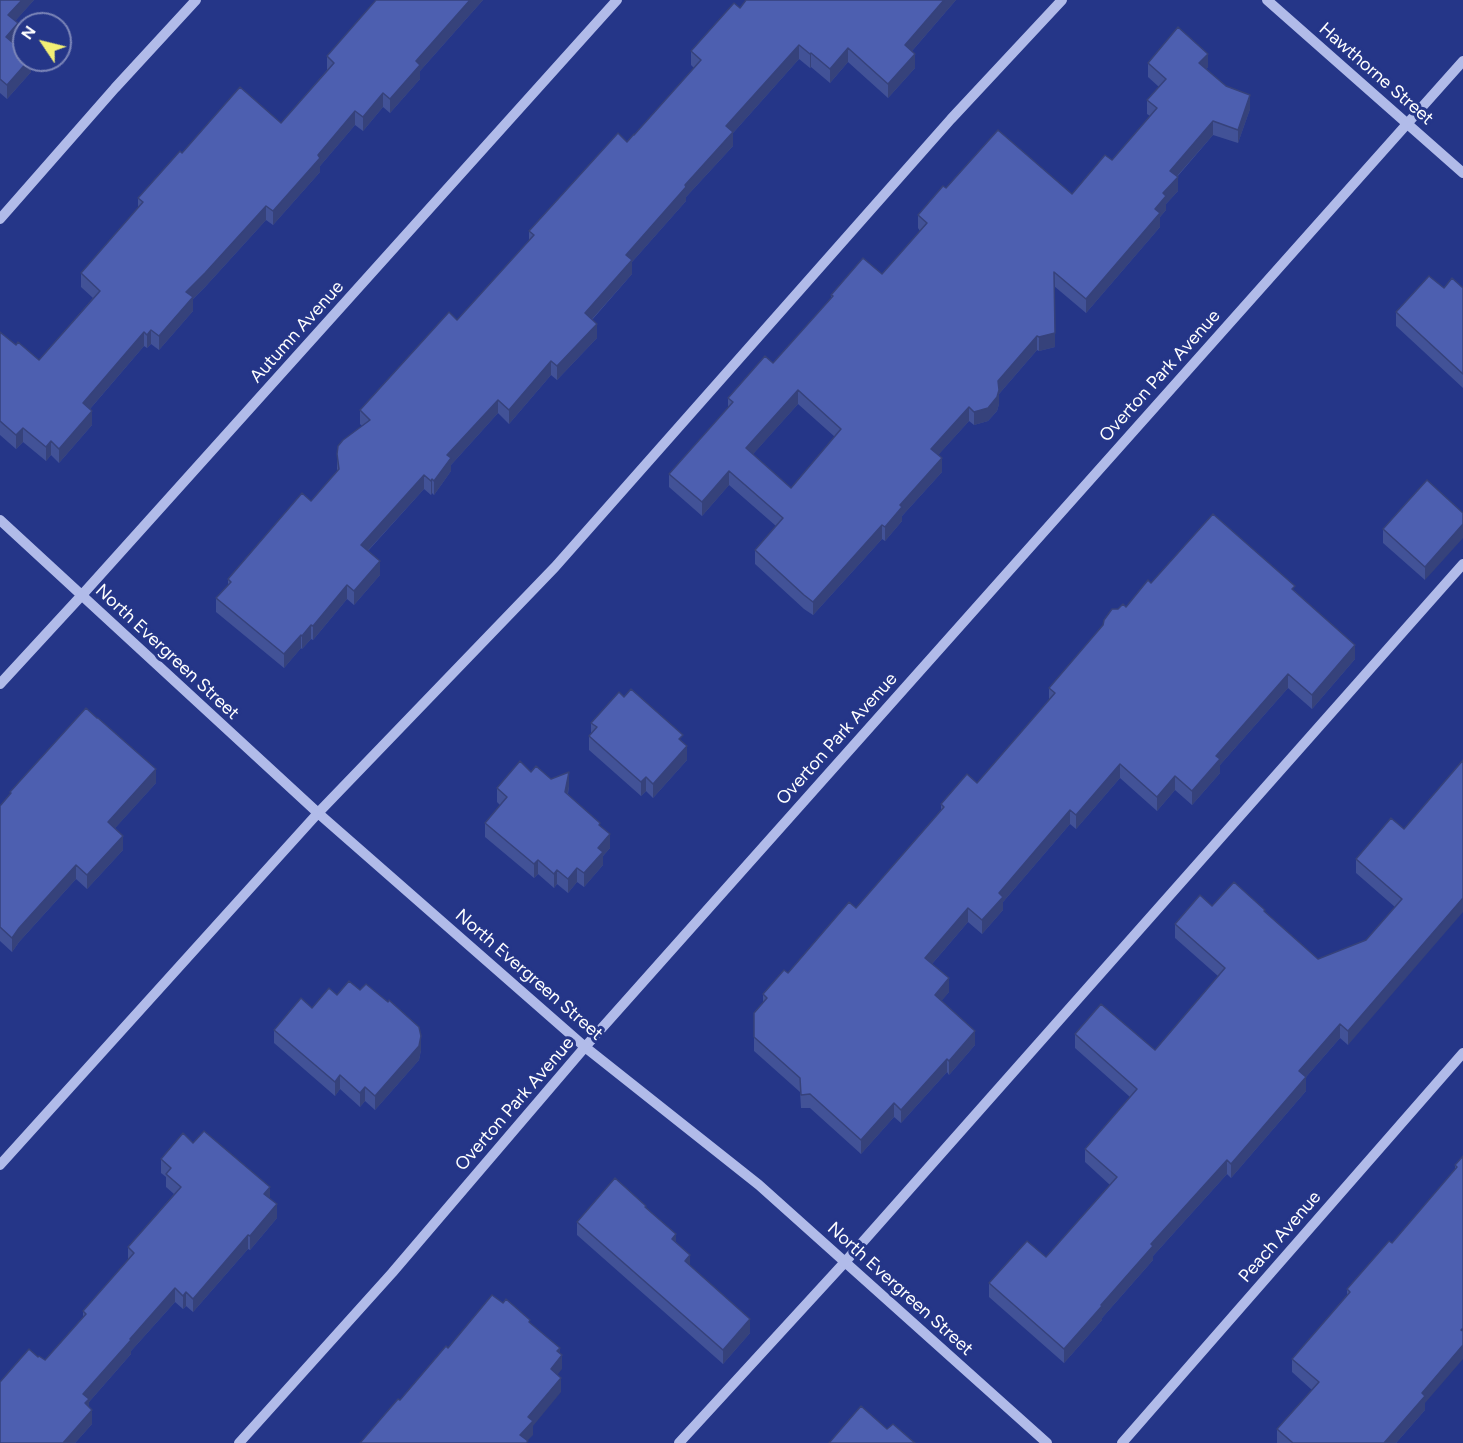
<!DOCTYPE html>
<html>
<head>
<meta charset="utf-8">
<style>
	body { margin:0 }
	#map { position:relative; width:1463px; height:1443px; overflow:hidden; background:#253688; font-family:Figtree,sans-serif }
	canvas { display:block }
	.north { position:absolute; left:12px; top:12px; width:60px; height:60px; box-sizing:border-box; background:#253688; border:2px solid #7c86b8; border-radius:50%; rotate:305deg; font-size:16px; font-weight:700; line-height:24px; text-align:center; color:#fff }
	.north::after { content:''; display:block; margin:auto; width:21px; height:27px; background:#f3f075; clip-path:polygon(50% 0,100% 100%,50% 72%,0 100%) }
</style>
</head>
<body>
<div id="map">
<canvas width="1463" height="1443"></canvas>
<div class="north">N</div>
</div>
<script>
const ctx = document.querySelector('canvas').getContext('2d');
ctx.lineJoin = 'round';
function shape(rows) {
  const path = new Path2D();
  for (const r of rows) {
    path.moveTo(r[0], r[1]);
    for (let i = 2; i < r.length; i += 2) path.lineTo(r[i], r[i + 1]);
  }
  return path;
}
function trace(path, color, width, dash) {
  ctx.strokeStyle = color;
  ctx.lineWidth = width;
  ctx.lineCap = dash ? 'butt' : 'round';
  ctx.setLineDash(dash || []);
  ctx.stroke(path);
}
function fillPath(path, color) {
  ctx.fillStyle = color;
  ctx.fill(path, 'evenodd');
}
function drawText(font, color, halo, rows, align = 'center') {
  ctx.font = font + ' Figtree,sans-serif';
  ctx.lineWidth = 6;
  ctx.setLineDash([]);
  ctx.textBaseline = 'middle';
  ctx.strokeStyle = halo;
  ctx.fillStyle = color;
  for (const [text, x, y, turn = 0] of rows) {
    ctx.save();
    ctx.translate(x, y);
    ctx.rotate((+turn || 0) * Math.PI / 180);
    ctx.textAlign = isNaN(turn) ? turn : align;
    if (halo) ctx.strokeText(text, 0, 0);
    ctx.fillText(text, 0, 0);
    ctx.restore();
  }
}
trace(shape([
	[1267,0,1463,173],
	[0,219,115,88,196,0],
	[0,520,318,813,585,1047,759,1185,1047,1443],
	[0,684,82,595,617,0],
	[0,1165,318,813,555,567,951,119,1062,0],
	[239,1443,392,1273,585,1047,1463,61],
	[679,1443,845,1262,1463,564],
	[1122,1443,1463,1053]
]), '#b1bbe9', 10);
fillPath(shape([
	[0,0,34,0,15,21,18,37,13,42,31,60,31,72,7,99,0,93],
	[376,0,483,0,420,71,420,79,390,113,383,107,363,131,355,125,320,166,320,172,273,225,266,220,205,287,193,299,193,311,159,350,151,344,147,348,144,346,90,409,92,425,59,463,51,455,46,461,23,442,16,449,0,435,0,332,16,345,39,360,93,298,81,287,81,273,138,208,138,198,182,153,281,123,327,70,327,56],
	[956,0,912,51,915,68,888,98,848,62,830,83,811,67,810,68,799,59,733,133,733,146,686,197,686,201,632,262,632,274,592,320,597,338,557,380,551,375,509,424,498,413,451,465,451,471,434,495,432,493,431,495,424,489,368,551,380,575,354,605,347,599,313,640,311,639,302,649,301,648,284,668,216,612,216,598,228,585,228,579,311,501,337,471,337,454,362,426,360,424,360,410,457,320,529,241,529,231,634,135,694,68,691,65,691,51,740,8],
	[1148,63,1208,67,1206,69,1250,109,1238,143,1213,135,1177,177,1178,191,1166,204,1166,210,1160,217,1160,227,1086,313,1054,286,1055,347,1039,351,1037,350,999,394,999,404,997,411,988,421,974,425,969,421,938,455,942,472,902,516,902,521,885,541,882,539,813,615,804,609,755,564,755,550,776,526,729,485,702,516,669,487,669,474,728,408,728,398,773,363,831,298,831,295,882,274,920,231,918,228,918,215,946,188,1072,194,1112,160,1150,116,1147,114,1147,100,1159,87,1148,77],
	[798,404,835,437,791,488,753,454],
	[1444,288,1463,288,1463,388,1396,326,1396,312],
	[1427,480,1425,580,1383,543,1383,529],
	[1151,583,1295,591,1355,659,1312,709,1288,688,1220,765,1220,773,1192,805,1175,790,1157,811,1120,778,1076,829,1070,824,1003,902,1003,910,982,934,968,922,932,964,949,992,941,1001,975,1045,949,1075,947,1072,901,1123,894,1117,861,1154,810,1108,801,1108,800,1092,754,1051,754,1013,763,1003,763,994,788,973,856,908,941,810,941,804,977,783,1049,700,1049,688,1118,609,1126,607],
	[624,697,683,743,687,760,653,798,646,791,641,796,589,750,589,736,591,733,591,723],
	[1463,760,1348,1045,1340,1038,1306,1077,1306,1091,1231,1178,1227,1174,1153,1256,1153,1260,1102,1318,1102,1320,1064,1363,989,1297,989,1283,1046,1257,1110,1185,1085,1162,1085,1149,1130,1097,1075,1048,1075,1034,1155,1050,1218,976,1175,938,1175,924,1212,906,1265,913,1318,959,1366,940,1395,907,1356,873,1356,859,1404,829],
	[531,772,569,786,568,794,600,826,610,848,603,856,603,865,584,887,577,882,568,893,557,884,554,888,538,874,534,878,485,837,485,823,500,805,497,802,497,788],
	[156,783,115,828,123,850,87,889,76,879,19,942,12,952,0,941,0,806,10,794,10,792],
	[337,995,421,1050,419,1060,375,1110,365,1101,360,1107,340,1089,335,1096,274,1043,274,1030,312,1008],
	[193,1143,270,1199,277,1218,250,1250,248,1249,193,1312,186,1306,183,1309,175,1302,131,1351,131,1354,89,1402,89,1407,92,1424,75,1443,0,1443,38,1357,45,1360,83,1318,83,1311,128,1261,128,1247,174,1194,166,1187,166,1177,161,1173,161,1159],
	[1463,1156,1425,1403,1425,1410,1396,1443,1277,1443,1277,1429,1312,1390,1292,1372,1292,1359,1347,1295,1347,1289,1392,1243,1455,1170,1455,1165],
	[646,1209,676,1242,690,1266,750,1333,723,1364,577,1235,577,1222]
]), '#425297');
fillPath(shape([
	[22,0,34,0,8,29,8,15],
	[470,0,483,0,420,71,420,79,390,113,390,99,416,61],
	[944,0,956,0,905,59,905,45],
	[18,23,18,37,6,50,6,37],
	[799,45,799,59,733,133,733,146,686,197,686,201,632,262,632,274,585,327,585,313,626,255,685,185,726,126],
	[848,48,848,62,830,83,830,69],
	[811,53,811,67,810,68,810,54],
	[915,54,915,68,888,98,888,84],
	[1208,54,1208,67,1199,77,1199,63],
	[29,60,31,60,31,72,7,99,7,85],
	[383,93,383,107,363,131,363,117],
	[1250,95,1250,109,1238,143,1238,130],
	[355,111,355,125,320,166,320,172,273,225,273,211,318,155],
	[1213,121,1213,135,1170,184,1170,171],
	[1178,177,1178,191,1166,204,1166,210,1160,217,1160,227,1086,313,1086,299,1155,209,1163,193],
	[266,206,266,220,205,287,193,299,193,311,159,350,159,336,186,292],
	[597,324,597,338,557,380,557,366],
	[151,330,151,344,147,348,147,335],
	[144,332,144,346,83,417,83,403],
	[1055,333,1055,347,1039,351,1039,337],
	[1037,336,1037,350,999,394,999,404,997,411,988,421,974,425,974,412,998,381],
	[551,361,551,375,509,424,509,410],
	[798,390,798,404,746,462,746,448],
	[498,400,498,413,451,465,451,471,434,495,434,481,447,455],
	[969,407,969,421,931,463,931,449],
	[92,411,92,425,59,463,59,449],
	[23,428,23,442,16,449,16,435],
	[51,441,51,455,46,461,46,447],
	[942,458,942,472,902,516,902,521,885,541,885,527,900,505],
	[729,471,729,485,702,516,702,502],
	[424,475,424,489,361,558,361,545],
	[432,479,432,493,431,495,431,481],
	[1463,524,1463,538,1425,580,1425,567],
	[882,525,882,539,813,615,813,602],
	[380,561,380,575,354,605,354,591],
	[347,585,347,599,313,640,313,626],
	[311,625,311,639,302,649,302,636],
	[301,635,301,648,284,668,284,654],
	[1355,645,1355,659,1312,709,1312,695],
	[1288,674,1288,688,1220,765,1220,773,1192,805,1192,791,1216,756],
	[687,746,687,760,653,798,653,784],
	[1120,764,1120,778,1076,829,1076,815],
	[156,769,156,783,108,836,108,822],
	[569,772,569,786,565,806,565,792],
	[1175,776,1175,790,1157,811,1157,797],
	[646,777,646,791,641,796,641,782],
	[1070,810,1070,824,1003,902,1003,910,982,934,982,920,999,893],
	[610,834,610,848,603,856,603,865,584,887,584,873,598,848],
	[123,836,123,850,87,889,87,875],
	[538,860,538,874,534,878,534,864],
	[76,865,76,879,19,942,12,952,12,938,19,928],
	[577,868,577,882,568,893,568,879],
	[557,870,557,884,554,888,554,874],
	[1463,898,1463,912,1348,1045,1348,1031],
	[968,908,968,922,925,972,925,958],
	[949,978,949,992,935,1009,935,995],
	[1340,1024,1340,1038,1306,1077,1306,1091,1231,1178,1231,1164,1299,1071],
	[975,1031,975,1045,949,1075,949,1061],
	[421,1036,421,1050,419,1060,375,1110,375,1096],
	[947,1059,947,1072,901,1123,901,1110],
	[340,1075,340,1089,335,1096,335,1082],
	[365,1087,365,1101,360,1107,360,1093],
	[894,1103,894,1117,861,1154,861,1140],
	[1227,1160,1227,1174,1153,1256,1153,1260,1102,1318,1102,1320,1064,1363,1064,1349,1151,1244],
	[270,1187,270,1201,264,1194],
	[277,1204,277,1218,250,1250,250,1236],
	[676,1234,676,1248,672,1239],
	[248,1235,248,1249,193,1312,193,1299],
	[690,1255,690,1269,685,1261],
	[175,1288,175,1302,131,1351,131,1354,89,1402,89,1412,85,1417,83,1394,130,1339],
	[186,1292,186,1306,183,1309,183,1296],
	[750,1319,750,1333,723,1364,723,1350],
	[1463,1345,1463,1359,1425,1403,1425,1410,1396,1443,1384,1443,1422,1393],
	[560,1348,560,1359,562,1355,562,1369,551,1383,551,1369,557,1351],
	[561,1378,561,1392,533,1426,533,1435,525,1443,520,1435,528,1417],
	[92,1410,92,1424,75,1443,63,1443]
]), '#36427b');
const building = shape([
	[0,0,22,0,8,15,18,23,6,37,24,52,24,60,29,60,7,85,0,79,0,0],
	[376,0,470,0,416,61,420,65,390,99,383,93,363,117,355,111,318,155,320,158,273,211,266,206,205,273,186,292,193,297,159,336,151,330,147,335,144,332,83,403,92,411,59,449,51,441,46,447,23,428,16,435,0,421,0,332,16,345,18,342,39,360,100,291,81,273,143,202,138,198,180,151,182,153,240,87,281,123,334,63,327,56,376,0],
	[746,0,944,0,905,45,915,54,888,84,848,48,830,69,811,53,810,54,799,45,726,126,733,132,685,185,686,187,626,255,632,260,585,313,597,324,557,366,551,361,509,410,498,400,447,455,451,458,434,481,432,479,431,481,424,475,361,545,380,561,354,591,347,585,313,626,311,625,302,636,301,635,284,654,216,598,231,582,228,579,302,493,311,501,339,469,337,454,338,446,343,440,370,420,360,410,449,312,457,320,534,235,529,231,618,133,627,142,634,134,634,135,701,60,691,51,734,3,740,8,746,0],
	[1178,27,1208,54,1199,63,1226,86,1250,95,1238,130,1213,121,1170,171,1178,177,1163,193,1166,196,1155,209,1160,213,1086,299,1054,272,1055,333,1039,337,1037,336,998,381,999,390,997,397,988,408,974,412,969,407,931,449,942,458,900,505,902,507,885,527,882,525,813,602,804,595,755,550,783,518,729,471,702,502,669,474,733,402,728,398,765,356,773,363,833,296,831,295,863,258,882,274,927,223,918,215,943,186,946,188,998,130,1072,194,1105,155,1112,160,1157,108,1147,100,1166,79,1148,63,1178,27],
	[798,390,841,429,791,488,746,448,798,390],
	[1429,276,1444,288,1452,278,1463,288,1463,374,1396,312,1429,276],
	[1427,480,1463,513,1463,524,1425,567,1383,529,1427,480],
	[1213,514,1295,586,1292,589,1355,645,1312,695,1288,674,1216,756,1220,759,1192,791,1175,776,1157,797,1120,764,1076,815,1070,810,999,893,1003,897,982,920,968,908,925,958,949,978,935,995,975,1031,949,1061,947,1059,901,1110,894,1103,861,1140,810,1094,801,1095,800,1078,754,1037,754,1013,767,998,763,994,784,970,788,973,849,902,856,908,944,807,941,804,967,774,977,783,1055,693,1049,688,1103,625,1104,620,1112,609,1118,609,1123,604,1126,607,1148,580,1151,583,1213,514],
	[631,689,683,735,679,739,687,746,653,784,646,777,641,782,589,736,597,727,591,723,619,692,624,697,631,689],
	[86,708,97,718,98,718,156,769,108,822,123,836,87,875,76,865,19,928,12,938,0,927,0,806,11,793,10,792,86,708],
	[1463,760,1463,898,1348,1031,1340,1024,1299,1071,1306,1077,1231,1164,1227,1160,1151,1244,1153,1246,1101,1305,1102,1306,1064,1349,989,1283,1027,1241,1046,1257,1117,1177,1085,1149,1137,1089,1075,1034,1101,1004,1155,1050,1225,968,1175,924,1200,895,1212,906,1234,882,1265,910,1264,911,1318,959,1366,940,1402,899,1356,859,1391,818,1404,829,1463,760],
	[520,761,531,772,536,766,551,779,569,772,565,792,600,823,599,825,610,834,598,848,603,852,584,873,577,868,568,879,557,870,554,874,538,860,534,864,485,823,507,797,497,788,520,761],
	[349,981,360,990,366,984,388,1002,389,1000,419,1027,421,1036,419,1046,375,1096,365,1087,360,1093,340,1075,335,1082,274,1030,301,998,312,1008,329,988,337,995,349,981],
	[204,1131,270,1187,264,1194,277,1204,250,1236,248,1235,193,1299,186,1292,183,1296,175,1288,130,1339,131,1340,83,1394,89,1399,85,1403,92,1410,63,1443,0,1443,0,1382,29,1349,38,1357,39,1356,45,1360,86,1314,83,1311,134,1253,128,1247,181,1187,166,1174,171,1168,161,1159,183,1133,193,1143,204,1131],
	[1463,1156,1463,1328,1461,1330,1463,1331,1463,1345,1422,1393,1425,1396,1384,1443,1293,1443,1277,1429,1319,1382,1292,1359,1350,1292,1347,1289,1389,1241,1392,1243,1457,1167,1455,1165,1463,1156],
	[615,1178,646,1206,645,1207,676,1234,672,1239,690,1255,685,1261,750,1319,723,1350,577,1222,615,1178],
	[492,1295,503,1303,506,1299,530,1320,529,1322,560,1348,557,1351,562,1355,551,1369,561,1378,528,1417,533,1421,520,1435,528,1441,526,1443,360,1443,398,1399,400,1400,446,1346,448,1348,492,1295],
	[861,1406,887,1429,893,1424,915,1443,829,1443,861,1406]
]);
fillPath(building, '#4d5fb0');
trace(building, '#36427b', 1.5);
drawText('18px', '#fff', '#253688', [
	["Hawthorne Street",1376,74,41],
	["Autumn Avenue",297,332,-48],
	["Overton Park Avenue",1160,376,-48],
	["North Evergreen Street",167,652,43],
	["Overton Park Avenue",837,739,-48],
	["North Evergreen Street",529,975,41],
	["Overton Park Avenue",515,1104,-49],
	["Peach Avenue",1280,1237,-49],
	["North Evergreen Street",900,1289,42]
]);
</script>
</body>
</html>
